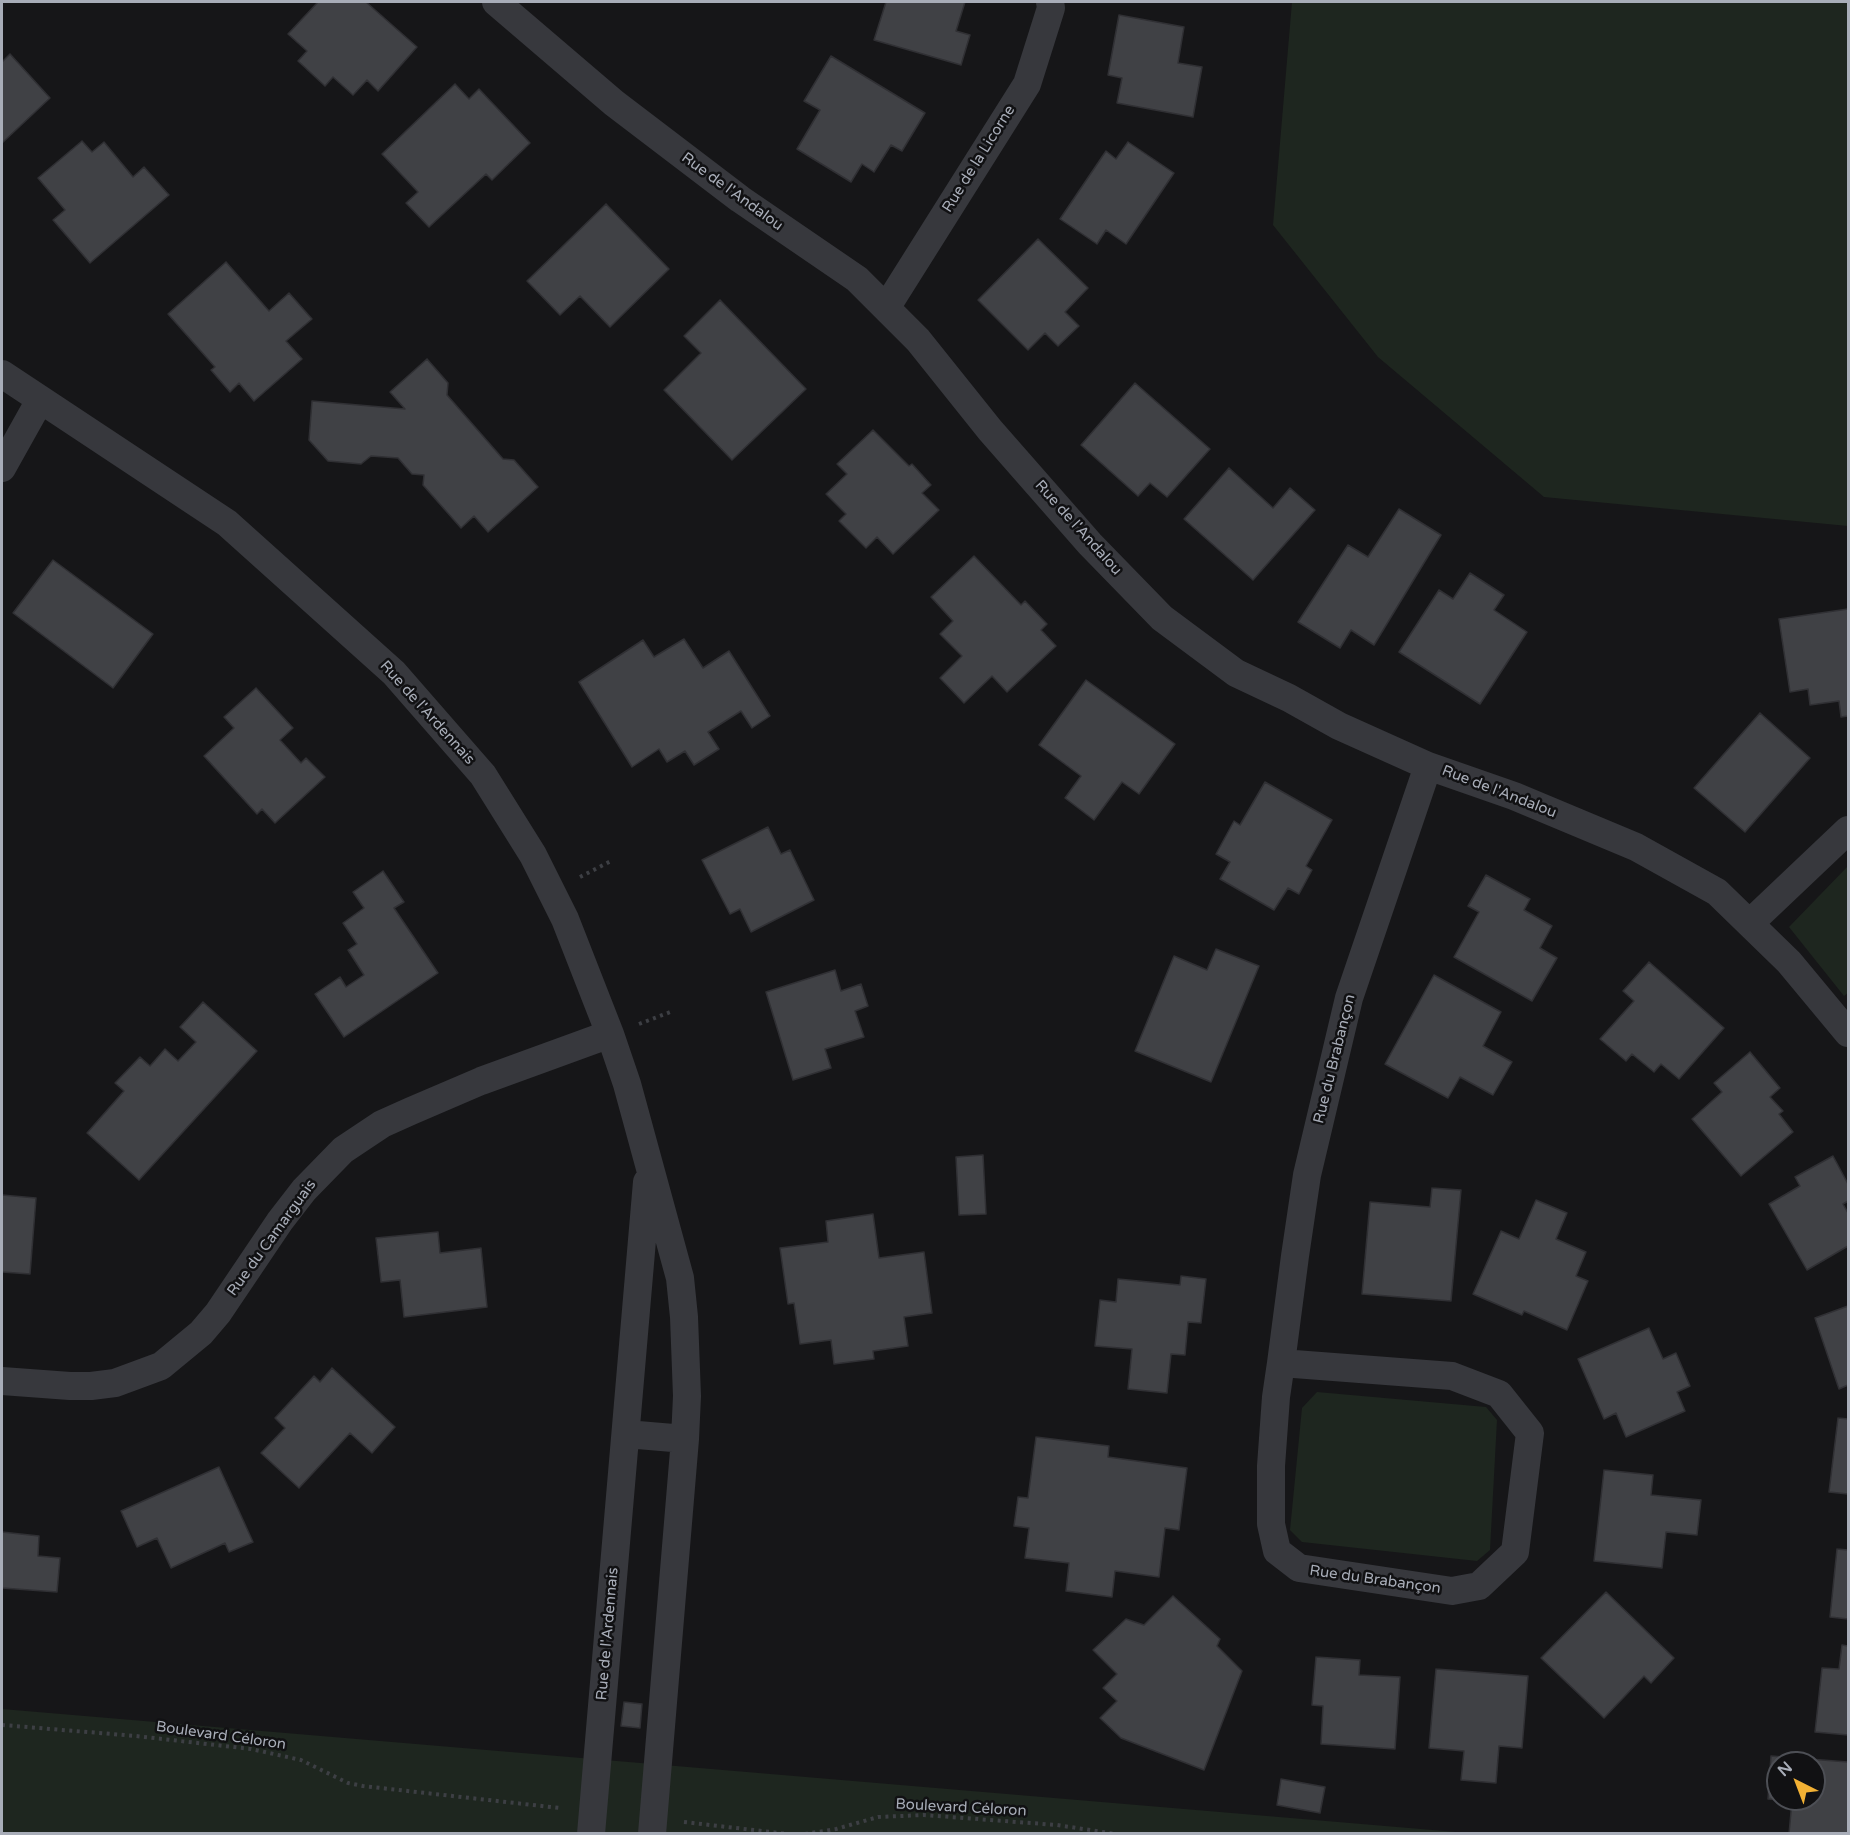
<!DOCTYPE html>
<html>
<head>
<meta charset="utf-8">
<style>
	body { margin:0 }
	#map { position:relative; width:1850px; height:1835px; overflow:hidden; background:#161618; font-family:"Varela Round",sans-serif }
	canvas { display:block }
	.frame { position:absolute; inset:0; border:3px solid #a8adb8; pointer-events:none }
	.north { position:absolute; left:1766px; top:1751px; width:60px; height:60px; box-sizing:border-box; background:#111113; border:2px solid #4d4f55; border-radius:50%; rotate:318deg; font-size:16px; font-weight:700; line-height:24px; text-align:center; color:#a8adb8 }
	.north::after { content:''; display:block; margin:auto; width:21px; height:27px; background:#f2b134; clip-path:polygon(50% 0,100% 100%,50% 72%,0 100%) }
</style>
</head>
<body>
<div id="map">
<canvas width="1850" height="1835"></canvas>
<div class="frame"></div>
<div class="north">N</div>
</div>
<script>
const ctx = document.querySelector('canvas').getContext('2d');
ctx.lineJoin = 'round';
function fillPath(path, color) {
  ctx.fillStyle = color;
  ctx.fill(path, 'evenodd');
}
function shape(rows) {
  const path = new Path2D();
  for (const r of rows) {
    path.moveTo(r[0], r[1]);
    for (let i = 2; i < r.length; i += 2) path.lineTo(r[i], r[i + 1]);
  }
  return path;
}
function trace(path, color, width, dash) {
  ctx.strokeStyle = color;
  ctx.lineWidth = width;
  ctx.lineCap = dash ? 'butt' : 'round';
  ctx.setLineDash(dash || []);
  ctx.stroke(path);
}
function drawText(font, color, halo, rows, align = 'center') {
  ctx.font = font + ' "Varela Round",sans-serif';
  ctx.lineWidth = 5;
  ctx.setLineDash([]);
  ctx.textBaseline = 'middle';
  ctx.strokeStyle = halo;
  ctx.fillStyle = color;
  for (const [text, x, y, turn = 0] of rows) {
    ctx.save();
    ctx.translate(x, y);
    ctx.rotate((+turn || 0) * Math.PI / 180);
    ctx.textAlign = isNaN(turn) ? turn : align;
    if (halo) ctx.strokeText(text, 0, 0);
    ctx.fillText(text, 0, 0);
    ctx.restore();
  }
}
fillPath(shape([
	[1292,2,1848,2,1848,526,1544,497,1378,357,1273,225],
	[1848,866,1848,993,1844,996,1789,927],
	[1317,1392,1486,1407,1497,1420,1490,1550,1477,1561,1302,1542,1290,1530,1302,1408],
	[2,1709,1468,1833,2,1833]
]), '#1e261f');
const building = shape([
	[318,2,366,2,417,47,378,91,367,80,353,95,333,77,325,86,298,61,307,51,288,34,318,2],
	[886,2,965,2,956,31,970,35,961,65,874,40,886,2],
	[1119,15,1184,27,1178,63,1202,67,1193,117,1117,103,1122,78,1108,75,1119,15],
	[10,54,50,98,2,143,2,62,10,54],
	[831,56,925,113,902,151,891,145,874,172,862,164,851,182,797,149,820,110,804,101,831,56],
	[455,84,469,99,479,89,530,143,492,180,486,174,429,227,406,203,418,192,382,154,455,84],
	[82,141,92,152,104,142,133,177,144,167,169,195,90,263,53,220,65,210,38,178,82,141],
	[1128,142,1174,173,1126,244,1106,230,1097,244,1060,219,1106,151,1116,159,1128,142],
	[606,204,669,269,610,327,580,296,560,315,527,281,606,204],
	[1038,239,1088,288,1065,312,1079,326,1058,346,1045,333,1028,350,978,300,1038,239],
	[226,262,269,311,289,293,312,319,286,341,302,359,254,401,239,383,230,392,211,370,215,367,168,314,226,262],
	[720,300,806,389,732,460,664,390,701,353,684,336,720,300],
	[427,359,448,383,447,395,503,459,514,460,538,487,488,532,474,516,461,528,423,485,424,475,412,474,398,458,371,456,361,464,328,461,309,440,312,401,405,409,390,392,427,359],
	[1135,383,1210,449,1167,497,1150,483,1138,496,1081,445,1135,383],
	[873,430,909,466,912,464,931,485,922,493,939,510,893,554,877,537,866,548,839,521,846,514,826,494,847,474,837,464,873,430],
	[1229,468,1273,508,1290,488,1315,510,1253,580,1184,519,1229,468],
	[1399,509,1441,535,1374,645,1351,630,1340,648,1298,622,1348,545,1368,557,1399,509],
	[974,556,1021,605,1025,601,1047,624,1041,630,1056,646,1007,692,992,676,964,703,940,678,962,656,940,634,953,621,931,597,974,556],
	[53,560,153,634,113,688,13,613,53,560],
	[1470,573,1504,595,1494,610,1527,632,1480,704,1399,652,1439,590,1453,599,1470,573],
	[1848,609,1848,716,1841,717,1839,701,1810,705,1808,689,1790,692,1779,619,1848,609],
	[684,639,703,668,729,651,770,716,752,728,741,711,708,732,719,749,694,765,685,751,667,762,659,749,632,767,579,682,643,640,654,657,684,639],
	[1086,680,1175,744,1139,794,1122,782,1094,820,1065,798,1081,776,1039,745,1086,680],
	[256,688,293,728,280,740,301,763,306,758,325,777,275,823,262,809,257,814,204,756,234,728,224,717,256,688],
	[1760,713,1810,758,1745,832,1694,788,1760,713],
	[1265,782,1332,820,1306,866,1312,870,1299,894,1288,888,1274,910,1220,879,1230,862,1216,854,1234,821,1240,825,1265,782],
	[768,827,781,854,790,850,814,900,751,932,740,909,730,914,702,860,768,827],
	[383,871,404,902,394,908,438,973,344,1037,315,994,340,977,346,987,364,975,348,950,357,944,343,923,364,908,353,892,383,871],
	[1486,875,1530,899,1524,910,1552,926,1540,948,1557,958,1532,1001,1454,957,1479,912,1468,906,1486,875],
	[1216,949,1259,966,1211,1082,1135,1051,1174,956,1207,970,1216,949],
	[1649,962,1724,1028,1679,1079,1661,1064,1654,1072,1632,1054,1626,1061,1600,1039,1634,1001,1623,991,1649,962],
	[835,970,841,991,861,984,868,1006,855,1011,864,1037,825,1049,831,1068,793,1080,766,992,835,970],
	[1434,975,1501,1012,1483,1046,1512,1062,1493,1095,1460,1077,1448,1098,1385,1064,1434,975],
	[203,1002,257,1051,139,1180,87,1133,124,1091,115,1083,140,1057,150,1066,165,1049,178,1061,196,1042,180,1027,203,1002],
	[1750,1052,1780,1088,1770,1097,1783,1111,1779,1114,1793,1132,1741,1176,1692,1119,1722,1092,1714,1083,1750,1052],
	[983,1155,986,1214,959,1215,956,1157,983,1155],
	[1833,1156,1848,1184,1848,1201,1843,1204,1848,1213,1848,1246,1807,1270,1769,1204,1800,1186,1795,1177,1833,1156],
	[1432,1188,1461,1190,1451,1301,1362,1294,1370,1202,1430,1207,1432,1188],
	[2,1195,36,1198,30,1274,2,1272,2,1195],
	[1536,1200,1567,1213,1556,1239,1586,1252,1576,1276,1588,1281,1567,1330,1524,1311,1522,1315,1473,1294,1501,1231,1519,1239,1536,1200],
	[873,1214,879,1258,924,1252,932,1313,904,1317,908,1346,873,1351,874,1359,834,1364,831,1340,800,1344,794,1303,788,1304,780,1248,828,1242,826,1221,873,1214],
	[438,1232,440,1253,481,1248,487,1307,404,1317,400,1280,381,1282,376,1238,438,1232],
	[1181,1276,1206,1279,1201,1323,1188,1322,1185,1355,1171,1354,1167,1393,1128,1389,1132,1349,1095,1346,1100,1300,1116,1302,1118,1279,1180,1285,1181,1276],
	[1848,1306,1848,1385,1839,1389,1815,1318,1848,1306],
	[1649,1328,1663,1359,1676,1353,1690,1386,1677,1392,1685,1411,1626,1437,1616,1413,1604,1419,1578,1359,1649,1328],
	[332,1368,395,1427,372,1453,350,1433,299,1488,261,1453,285,1428,275,1418,314,1376,320,1382,332,1368],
	[1838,1418,1848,1419,1848,1494,1829,1492,1838,1418],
	[1036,1437,1109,1446,1108,1457,1187,1468,1179,1530,1165,1528,1159,1577,1115,1571,1112,1597,1066,1591,1069,1563,1025,1558,1029,1528,1014,1526,1018,1497,1028,1498,1036,1437],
	[219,1467,253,1542,229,1552,225,1543,171,1568,157,1538,137,1547,121,1511,219,1467],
	[1604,1470,1653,1475,1651,1495,1701,1500,1697,1535,1666,1532,1662,1568,1594,1561,1604,1470],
	[2,1532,39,1536,38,1556,60,1558,57,1592,2,1588,2,1532],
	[1837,1549,1848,1550,1848,1619,1830,1617,1837,1549],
	[1606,1592,1674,1658,1651,1683,1644,1676,1604,1718,1541,1658,1606,1592],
	[1173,1596,1220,1639,1217,1646,1242,1671,1204,1770,1121,1738,1100,1718,1117,1701,1103,1688,1117,1674,1093,1650,1126,1619,1144,1625,1173,1596],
	[1842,1645,1848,1646,1848,1735,1815,1732,1822,1668,1839,1669,1842,1645],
	[1316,1657,1360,1660,1359,1675,1400,1677,1395,1749,1321,1744,1323,1706,1312,1705,1316,1657],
	[1436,1669,1528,1676,1522,1748,1499,1746,1496,1783,1461,1780,1464,1751,1429,1748,1436,1669],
	[624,1702,642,1704,640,1728,621,1726,624,1702],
	[1771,1756,1848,1762,1848,1834,1789,1834,1792,1801,1768,1799,1771,1756],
	[1778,1763,1814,1763,1814,1799,1778,1799,1778,1763],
	[1281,1779,1325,1787,1320,1813,1277,1805,1281,1779]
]);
fillPath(building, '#404145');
trace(building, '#303034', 1.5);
trace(shape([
	[580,877,611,861],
	[639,1024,673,1011],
	[2,1725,136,1736,251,1749,301,1760,348,1783,363,1786,560,1808],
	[684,1822,788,1834],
	[805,1834,836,1829,878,1817,924,1815,1057,1825,1116,1834]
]), '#3d3f44', 4, [3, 4.5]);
trace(shape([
	[496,2,614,103,740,199,857,279,918,340,990,430,1090,544,1162,618,1236,673,1289,698,1339,726,1428,766,1514,796,1636,847,1717,892,1789,962,1848,1033],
	[886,308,1027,84,1051,8,1050,2],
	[2,374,227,523,394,673,483,775,533,855,565,919,610,1034,627,1084,680,1278,684,1317,687,1396,685,1439,652,1834],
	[2,468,40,400],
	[1750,923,1848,830],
	[1281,1363,1452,1376,1499,1394,1530,1433,1515,1552,1479,1586,1452,1591,1299,1568,1277,1551,1271,1524,1271,1466,1276,1397,1281,1363,1295,1256,1307,1175,1349,998,1428,766],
	[2,1381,70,1386,91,1386,115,1383,161,1366,201,1333,218,1313,280,1221,304,1190,343,1150,382,1124,411,1111,481,1081,610,1034],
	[626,1434,685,1439],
	[591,1834,647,1182]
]), '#37383d', 28);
drawText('15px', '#a8adb8', '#111113', [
	["Rue de la Licorne",979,159,-58],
	["Rue de l'Andalou",732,192,36],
	["Rue de l'Andalou",1078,528,48],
	["Rue de l'Ardennais",427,713,48],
	["Rue de l'Andalou",1499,792,21],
	["Rue du Brabançon",1335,1059,-76],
	["Rue du Camarguais",272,1238,-54],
	["Rue du Brabançon",1375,1580,8],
	["Rue de l'Ardennais",608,1634,-85],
	["Boulevard Céloron",221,1736,8],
	["Boulevard Céloron",961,1808,3]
]);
</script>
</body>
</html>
